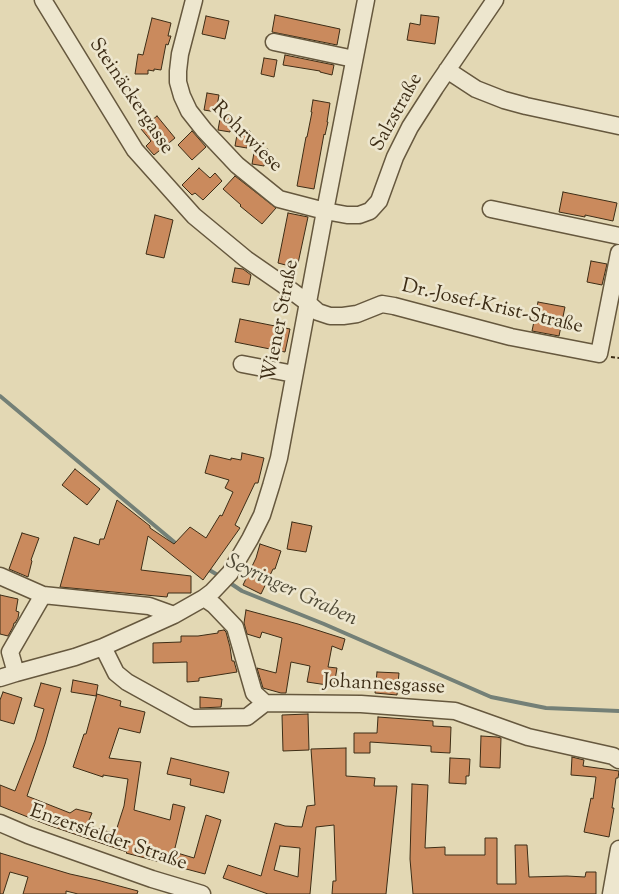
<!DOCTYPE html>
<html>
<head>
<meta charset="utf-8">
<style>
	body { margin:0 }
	canvas { display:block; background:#e3d8b4 }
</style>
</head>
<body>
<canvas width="619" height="894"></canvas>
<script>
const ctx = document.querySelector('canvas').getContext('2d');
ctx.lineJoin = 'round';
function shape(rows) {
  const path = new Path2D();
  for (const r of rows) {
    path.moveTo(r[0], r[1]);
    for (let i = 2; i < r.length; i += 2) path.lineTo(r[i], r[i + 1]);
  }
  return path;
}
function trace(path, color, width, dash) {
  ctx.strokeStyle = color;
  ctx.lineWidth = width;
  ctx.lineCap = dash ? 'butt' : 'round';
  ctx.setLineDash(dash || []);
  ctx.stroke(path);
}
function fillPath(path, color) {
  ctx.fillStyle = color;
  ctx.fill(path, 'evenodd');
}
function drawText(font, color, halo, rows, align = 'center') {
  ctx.font = font + ' "Sorts Mill Goudy",serif';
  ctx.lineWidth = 5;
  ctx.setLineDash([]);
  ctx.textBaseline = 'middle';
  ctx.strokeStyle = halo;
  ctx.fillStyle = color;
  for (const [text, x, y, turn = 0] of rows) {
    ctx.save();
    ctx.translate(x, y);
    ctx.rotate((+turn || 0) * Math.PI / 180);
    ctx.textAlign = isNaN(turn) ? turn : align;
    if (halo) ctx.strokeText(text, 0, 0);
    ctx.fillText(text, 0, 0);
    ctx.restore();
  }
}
trace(shape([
	[0,396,179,546],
	[206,568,221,577],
	[227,581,242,591,324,624,491,697,546,708,619,711]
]), '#748077', 4);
const building = shape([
	[275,15,340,29,337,45,272,32,275,15],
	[421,15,439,17,435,44,407,40,410,23,420,25,421,15],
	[206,16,229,21,225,39,202,34,206,16],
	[152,18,171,23,168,36,171,36,168,45,166,44,161,70,154,69,154,71,148,70,148,74,135,74,138,54,143,55,152,18],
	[285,55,334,65,332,75,320,72,320,71,283,65,285,55],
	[264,58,277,60,274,77,261,74,264,58],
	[207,93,219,95,216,112,204,110,207,93],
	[313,100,330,103,327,122,328,122,325,135,324,134,314,189,297,186,306,137,307,137,312,112,311,112,313,100],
	[221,113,233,115,230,132,218,130,221,113],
	[157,116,175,138,154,155,146,146,151,141,141,129,157,116],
	[238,129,250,131,247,148,235,146,238,129],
	[192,131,206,147,192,160,178,145,192,131],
	[255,147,268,149,264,166,252,164,255,147],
	[199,168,210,178,215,173,222,181,203,200,195,193,192,195,182,185,199,168],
	[235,176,276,208,262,224,240,206,241,205,223,189,235,176],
	[563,192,617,203,613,221,585,215,585,217,559,212,563,192],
	[288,213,308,217,297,268,278,263,288,213],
	[155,215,173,220,164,258,146,254,155,215],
	[591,261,607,264,602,285,587,282,591,261],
	[235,268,243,269,251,275,249,285,232,282,235,268],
	[538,302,565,307,559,336,532,331,538,302],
	[240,319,290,329,285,352,235,342,240,319],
	[242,453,264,458,258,483,255,483,235,525,240,528,203,580,148,536,141,570,191,576,191,593,168,593,167,597,60,587,74,537,99,545,100,539,104,539,117,500,150,526,150,528,174,544,190,527,206,538,220,515,222,516,233,492,225,488,229,480,205,473,210,455,231,460,231,458,241,460,242,453],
	[75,469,100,489,87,505,62,485,75,469],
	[292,522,312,526,306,552,287,549,292,522],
	[22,533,39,538,31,560,32,561,28,577,9,569,22,533],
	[260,544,281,551,275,569,273,569,261,594,243,585,256,558,260,544],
	[0,595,18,599,16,611,19,612,18,618,15,623,14,623,13,627,8,636,0,634,0,595],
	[246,610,298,624,345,639,342,650,332,646,328,667,337,668,334,686,307,682,310,666,291,662,286,693,281,693,263,688,257,668,276,673,282,638,262,632,260,638,247,634,244,623,246,610],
	[224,630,226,632,230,647,232,661,234,661,237,672,199,678,199,681,187,682,187,662,153,663,153,643,181,642,181,636,198,636,218,633,218,631,224,630],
	[377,672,399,673,397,695,375,693,377,672],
	[73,680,98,685,96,696,71,692,73,680],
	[41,683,61,688,45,744,27,796,70,813,76,809,92,813,87,825,115,834,124,806,128,779,103,775,103,777,73,767,84,734,86,734,97,694,121,701,120,706,145,712,140,733,119,728,109,758,141,762,134,810,170,820,173,804,185,807,174,852,194,858,206,815,221,820,205,874,126,853,127,852,48,825,0,806,0,785,15,791,35,740,44,709,34,706,41,683],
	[3,692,22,698,14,724,0,720,0,700,3,692],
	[200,697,222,699,221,707,200,708,200,697],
	[308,714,309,750,283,751,282,715,308,714],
	[378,717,433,721,433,726,451,727,450,753,431,752,431,746,370,742,370,753,354,753,354,733,377,733,378,717],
	[481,736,497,737,501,738,500,768,480,767,481,736],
	[346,748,346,776,375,778,374,786,397,786,386,894,332,894,333,881,336,881,334,825,316,827,310,894,268,894,223,878,228,865,261,876,275,823,285,826,302,827,307,806,315,805,311,749,346,748],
	[280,846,300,848,298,877,274,870,280,846],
	[572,757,584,760,583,766,619,771,618,778,616,778,612,808,614,808,609,837,584,832,591,798,593,799,596,777,571,775,572,757],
	[171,758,229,772,224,793,190,785,191,779,167,774,171,758],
	[450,758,470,759,469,776,466,776,466,784,449,783,450,758],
	[412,784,428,785,425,848,445,847,445,855,485,855,485,838,497,838,497,884,516,884,515,845,527,845,529,877,567,876,585,877,586,872,596,872,596,894,413,894,410,859,412,784],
	[0,853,70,874,97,880,138,891,137,894,78,894,66,891,66,894,23,894,28,877,10,872,3,894,0,894,0,853]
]);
fillPath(building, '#ca8a5d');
trace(building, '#3d2d16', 1);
const minor = shape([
	[43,0,135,150,194,216,246,259,285,286,308,303,318,312,330,316,343,316,357,314,382,304,394,306,511,337,599,354,619,253],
	[194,0,180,54,178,71,178,82,182,96,189,111,204,130,237,165,279,199,325,211,347,215,359,215,370,211,379,201,395,157,410,127,435,88,495,0],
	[274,42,354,59],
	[447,70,476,89,504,100,526,106,619,126],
	[491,209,619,236],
	[242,364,294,374],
	[0,576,43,595,149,606,174,615],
	[204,598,214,605,235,627,254,693,265,703,361,704,455,711,528,737,613,756,619,760],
	[103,647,116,673,127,682,192,718,247,717,265,703],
	[16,673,10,652,43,595],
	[0,678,16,673,75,657,103,647,174,615,204,598,212,592,230,573,250,539,262,515,271,486,279,458,325,211,366,0],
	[0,823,28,835,152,879,202,894],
	[611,894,619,849]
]);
trace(minor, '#66583e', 19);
trace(shape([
	[611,357,619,358]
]), '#3d2d16', 2, [4, 2.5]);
trace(minor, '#ede6ce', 16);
drawText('20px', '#3d2d16', '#ede6ce', [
	["Steinäckergasse",130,97,56],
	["Salzstraße",398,113,-61],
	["Rohrwiese",246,138,45],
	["Dr.-Josef-Krist-Straße",492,308,13],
	["Wiener Straße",282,321,-79],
	["Johannesgasse",384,686,3],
	["Enzersfelder Straße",108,839,19]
]);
drawText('italic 21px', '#4f4936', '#ede6ce', [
	["Seyringer Graben",291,592,25]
]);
</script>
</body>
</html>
